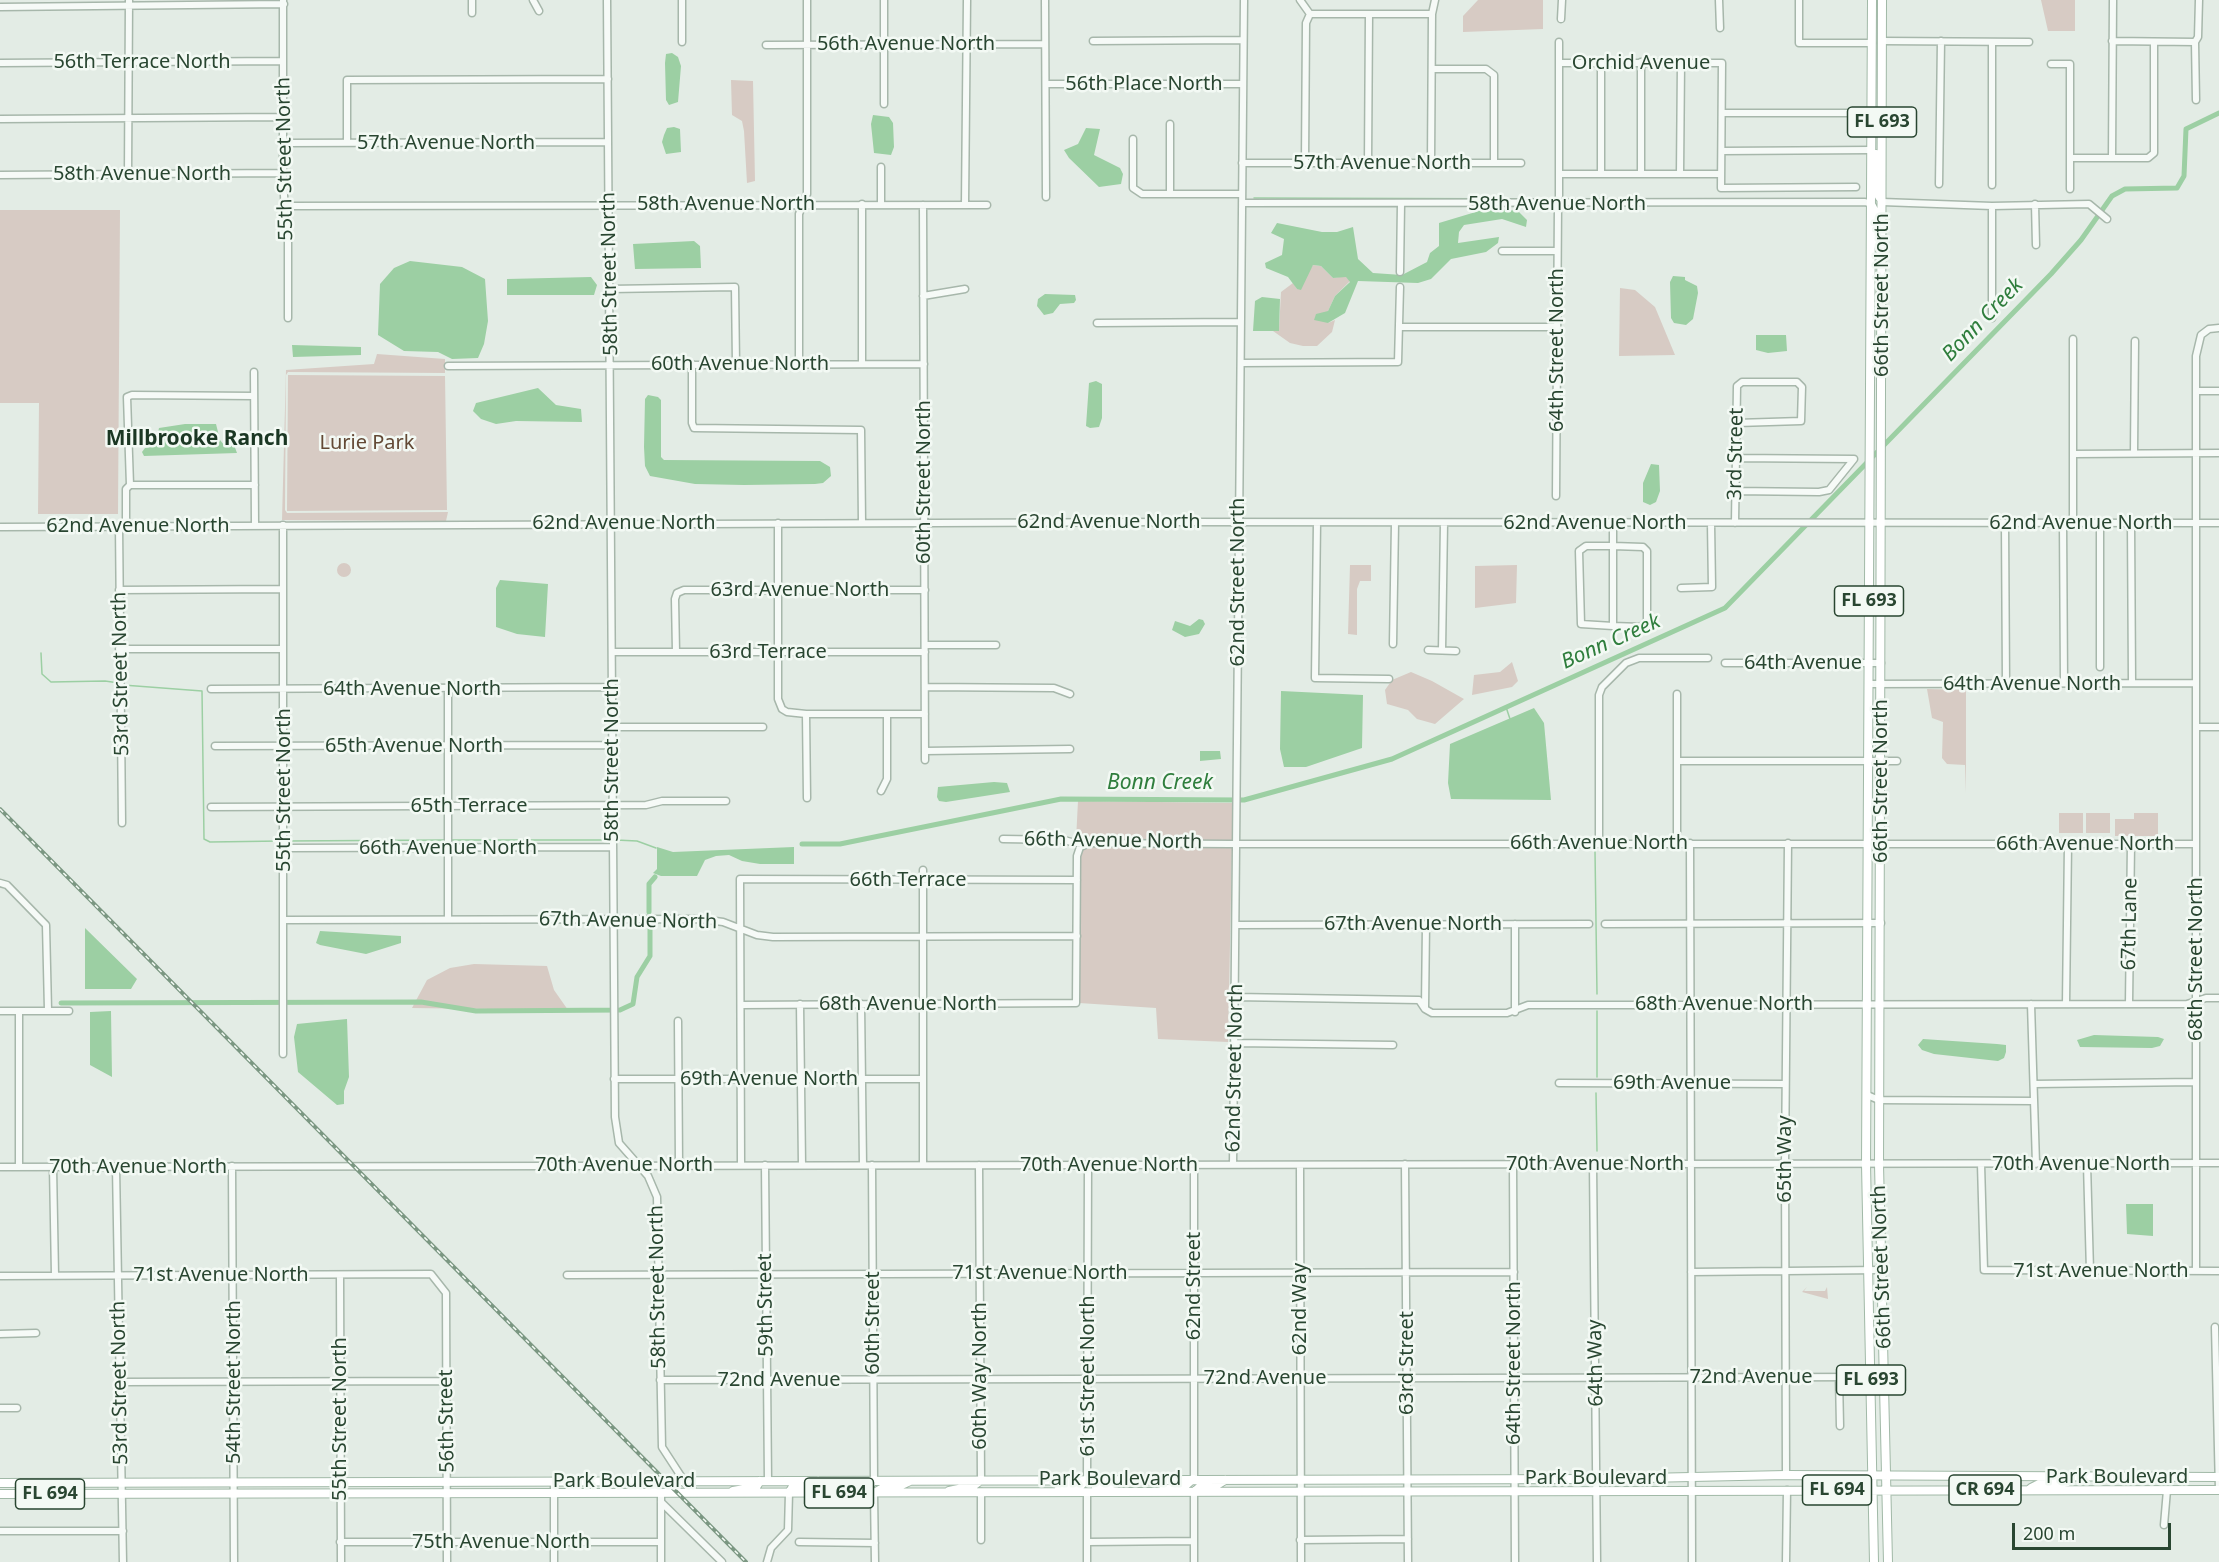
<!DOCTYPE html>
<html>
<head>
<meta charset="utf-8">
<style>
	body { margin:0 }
	#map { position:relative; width:2219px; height:1562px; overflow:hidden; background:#e3ece5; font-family:"Noto Sans",sans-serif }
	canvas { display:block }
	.scale { position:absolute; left:2012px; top:1523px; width:159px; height:27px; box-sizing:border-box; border:3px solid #294631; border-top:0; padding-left:8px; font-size:18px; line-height:21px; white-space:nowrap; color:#294631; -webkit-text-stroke:4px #f3f9f4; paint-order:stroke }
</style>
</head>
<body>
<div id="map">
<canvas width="2219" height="1562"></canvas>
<div class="scale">200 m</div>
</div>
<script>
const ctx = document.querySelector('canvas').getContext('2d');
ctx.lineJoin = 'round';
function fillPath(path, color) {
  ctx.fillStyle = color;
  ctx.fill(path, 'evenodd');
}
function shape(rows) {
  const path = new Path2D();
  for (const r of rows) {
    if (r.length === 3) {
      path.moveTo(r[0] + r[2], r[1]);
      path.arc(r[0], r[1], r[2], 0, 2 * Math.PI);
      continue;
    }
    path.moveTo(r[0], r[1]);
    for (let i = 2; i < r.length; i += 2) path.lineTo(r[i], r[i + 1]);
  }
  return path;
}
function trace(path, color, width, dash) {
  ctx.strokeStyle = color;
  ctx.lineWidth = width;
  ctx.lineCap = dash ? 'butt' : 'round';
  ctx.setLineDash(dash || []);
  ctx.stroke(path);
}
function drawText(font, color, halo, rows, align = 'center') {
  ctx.font = font + ' "Noto Sans",sans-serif';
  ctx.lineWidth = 5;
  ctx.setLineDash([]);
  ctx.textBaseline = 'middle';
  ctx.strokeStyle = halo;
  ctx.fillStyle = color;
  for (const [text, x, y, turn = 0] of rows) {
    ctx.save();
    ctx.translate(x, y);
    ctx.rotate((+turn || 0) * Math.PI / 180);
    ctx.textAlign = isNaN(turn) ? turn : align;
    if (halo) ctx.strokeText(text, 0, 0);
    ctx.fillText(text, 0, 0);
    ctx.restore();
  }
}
fillPath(shape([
	[1478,0,1543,0,1543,29,1463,32,1463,16],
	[2041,0,2075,0,2075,31,2048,31],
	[731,80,753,81,755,181,747,183,744,131,742,121,732,115],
	[0,210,120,210,118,514,38,514,39,403,0,403],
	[1313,265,1321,266,1333,278,1346,276,1350,281,1335,296,1328,311,1328,323,1335,320,1332,332,1317,346,1303,346,1290,343,1273,331,1279,331,1281,292,1293,283,1297,289],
	[1620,288,1635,290,1655,307,1675,355,1619,356],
	[377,354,445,359,445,373,288,372,286,375,285,510,287,513,448,512,446,521,282,520,286,370,374,364],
	[288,375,445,376,447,510,287,511],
	[344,570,7],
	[1350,565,1371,565,1371,581,1360,581,1357,589,1357,635,1348,634],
	[1517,565,1516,603,1475,608,1475,566],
	[1512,662,1518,681,1512,687,1472,695,1474,675,1500,672],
	[1411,672,1432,681,1464,699,1435,724,1417,719,1408,710,1387,704,1385,690,1392,680],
	[1927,689,1966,690,1966,793,1965,765,1947,764,1942,758,1943,722,1932,718],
	[1078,801,1233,803,1232,841,1076,840],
	[2059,813,2083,813,2083,833,2059,833],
	[2086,813,2110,813,2110,833,2086,833],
	[2134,813,2158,813,2158,836,2115,836,2115,819,2134,819],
	[1090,846,1232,847,1228,1042,1158,1039,1156,1008,1079,1003,1080,856,1082,849],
	[474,964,547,966,554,990,568,1010,412,1008,427,980,450,968],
	[1807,1287,1804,1291,1825,1291,1827,1287,1828,1299,1802,1292]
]), '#d7cbc4');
fillPath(shape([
	[672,53,678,57,681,66,678,102,669,105,666,100,665,63,666,54],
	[873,115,889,117,893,123,894,147,891,155,874,153,871,124],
	[674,127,680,129,681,152,666,154,662,142,664,135,667,128],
	[1086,128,1100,129,1094,155,1120,168,1123,174,1121,184,1099,187,1069,158,1064,150,1078,144],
	[1489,208,1518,211,1527,220,1526,227,1502,219,1464,225,1459,232,1458,243,1499,237,1498,243,1486,252,1451,259,1431,279,1418,283,1358,281,1345,313,1328,323,1314,320,1316,314,1328,311,1335,296,1350,282,1346,277,1333,278,1321,266,1313,265,1301,290,1297,289,1288,277,1266,268,1265,263,1282,255,1284,239,1271,233,1277,223,1322,232,1337,232,1353,227,1358,259,1373,273,1402,275,1427,262,1430,253,1439,246,1439,223],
	[694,241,700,246,701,268,635,269,633,244],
	[410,261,462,267,485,279,488,321,484,344,478,358,452,359,438,352,404,351,378,335,380,284,394,268],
	[1673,276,1685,277,1685,280,1697,286,1698,293,1693,319,1686,325,1674,323,1671,318,1670,282],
	[591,277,597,285,594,295,507,295,507,279],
	[1045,294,1075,295,1076,300,1074,303,1060,304,1053,313,1044,315,1037,306,1038,299],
	[1262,297,1280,299,1279,331,1253,331,1255,301],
	[1756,335,1786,335,1787,351,1768,353,1756,350],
	[292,345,361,347,361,355,293,357],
	[1096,381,1102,384,1102,418,1099,427,1090,428,1086,426,1089,383],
	[538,388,556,405,581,409,582,422,516,421,496,424,481,419,473,411,476,403],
	[648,395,658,397,661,400,661,457,664,460,820,461,830,467,831,476,823,483,815,484,744,485,695,484,650,476,645,466,644,447,645,399],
	[185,424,216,424,220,440,224,445,234,445,237,453,144,456,142,452,145,448,155,446,159,428],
	[1651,464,1659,465,1660,491,1656,502,1650,505,1643,502,1643,483],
	[500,580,548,584,545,637,517,634,496,627,496,588],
	[1199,619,1203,620,1205,624,1199,634,1185,637,1172,630,1175,621,1190,626],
	[1281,691,1363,695,1362,748,1306,767,1284,767,1280,749],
	[1534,708,1544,723,1551,800,1451,799,1448,783,1450,744],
	[1200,751,1220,751,1221,759,1200,761],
	[994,782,1007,783,1010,792,946,802,939,801,937,797,938,787],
	[657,847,673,852,794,847,794,864,760,864,742,861,729,855,716,856,705,860,697,876,661,876,653,873,657,869],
	[85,928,137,979,131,989,85,989],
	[320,931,401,936,401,943,366,954,320,945,316,943],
	[111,1011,112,1077,90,1065,90,1012],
	[347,1019,349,1077,344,1091,344,1104,337,1105,298,1072,294,1037,297,1024],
	[2094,1035,2158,1037,2164,1039,2160,1046,2152,1048,2080,1047,2077,1040],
	[1923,1039,1997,1044,2006,1045,2006,1052,2004,1058,1998,1061,1934,1054,1922,1050,1918,1045],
	[2126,1204,2153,1204,2153,1236,2127,1234]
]), '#9ccfa3');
trace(shape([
	[1254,198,1553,199],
	[41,653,42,674,51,682,105,681,119,683],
	[123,685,202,691,204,839,210,842,281,841],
	[1506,707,1510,719],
	[451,840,611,840],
	[616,840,637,841,656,848],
	[286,841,446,840],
	[1595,851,1597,994],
	[1597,1011,1597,1077],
	[1596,1093,1597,1151]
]), '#9ccfa3', 1.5);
trace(shape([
	[802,844,840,844,1061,799,1244,800,1392,759,1725,608,2051,274,2081,240,2112,196,2125,189,2177,188,2184,176,2186,129,2219,113],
	[649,912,649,884,655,877],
	[61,1003,421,1002,476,1011,620,1010,633,1004,637,977,650,956,650,924]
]), '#9ccfa3', 5);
const minor = shape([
	[283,0,283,173,285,217,288,224,288,318],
	[472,0,472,13],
	[533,0,539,11],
	[607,0,615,1117,619,1143,648,1176,657,1197,662,1447,688,1487,695,1492],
	[682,0,682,42],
	[884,0,884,104],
	[1045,0,1046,197],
	[1300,0,1310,14,1432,14],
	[1719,0,1720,28],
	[1799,0,1799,43,1872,43],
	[0,7,284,4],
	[1561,19,1562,0],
	[1093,41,1243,40],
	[1882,41,2029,42],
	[2112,41,2195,42],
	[1559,42,1559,196],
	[1992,42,1992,185],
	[766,45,1045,44],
	[0,63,283,61],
	[1560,63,1722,63,1721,188,1856,187],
	[2051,64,2070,64,2070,189],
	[1432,69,1486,69,1494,75,1494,163],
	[1046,84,1243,84],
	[2196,100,2195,42,2198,37,2199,0],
	[1722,113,1871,113],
	[0,119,283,117],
	[1170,124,1170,194],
	[1133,139,1133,188,1142,194,1242,194],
	[284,143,608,142],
	[347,143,347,80,608,79],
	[1722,151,1871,150],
	[2070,158,2148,158,2154,153,2154,42],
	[2112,158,2113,0],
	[1242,163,1521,163],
	[1305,163,1306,23,1310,14],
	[1368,163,1369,14],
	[1431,163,1432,14,1435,0],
	[881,167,881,204],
	[1641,173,1641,62],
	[128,174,129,0],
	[1559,174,1721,174],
	[1601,174,1601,63],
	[1680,174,1681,63],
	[0,175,283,173],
	[1939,184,1941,41],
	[1882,202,1992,206,2089,204,2107,219],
	[1242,203,1865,202,1871,204],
	[2035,204,2036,245],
	[923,205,925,760],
	[965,205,967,0],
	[285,206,987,205],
	[1992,206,1992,318],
	[1502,251,1557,251],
	[1400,272,1401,204],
	[610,289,735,287,736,364],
	[923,296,965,289],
	[1097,323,1240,322],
	[1400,327,1557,327],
	[1241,363,1398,362,1400,287],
	[692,364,692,423,694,428,861,430,862,523],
	[799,364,799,214,807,194,807,0],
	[862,364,862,204],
	[448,366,924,364],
	[254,372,255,525],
	[2196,391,2219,391],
	[2134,453,2135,341],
	[2074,454,2219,453],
	[1734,458,1854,459,1829,490,1819,492,1734,491],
	[130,485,255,485],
	[1556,496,1558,204],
	[778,523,778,699,782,709,787,712,806,714,925,714],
	[1317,523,1315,678,1389,679],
	[1613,523,1613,626,1641,627,1647,621,1647,551,1643,547,1613,546,1586,546,1579,551,1581,624,1613,626],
	[1735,523,1737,386,1742,382,1797,382,1802,387,1801,421,1737,423],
	[2005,523,2006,684],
	[2063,523,2064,683],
	[2073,523,2073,339],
	[2100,523,2100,667],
	[2131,523,2132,683],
	[283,525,283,1054],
	[119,526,122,823],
	[126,526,126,489,130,485,127,397,132,395,254,396],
	[0,527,1169,522,2219,523],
	[1681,588,1712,587,1711,523],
	[119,590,283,589],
	[1393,644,1395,523],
	[925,645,996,645],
	[119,649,283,649],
	[1428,650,1456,651],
	[1442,650,1444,523],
	[612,652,925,652],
	[676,652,675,599,677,593,684,590,925,590],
	[1725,663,1881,663],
	[1869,684,2196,683],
	[925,687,1054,688,1070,694],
	[211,689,612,687],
	[806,714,807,798],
	[612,727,763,727],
	[2196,727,2219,727],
	[215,746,612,745],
	[925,751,1070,749],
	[1678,761,1897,761],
	[881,791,887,779,887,714],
	[211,807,646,805,662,801,726,801],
	[1003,839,1064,840,1075,843,1230,844,2195,844],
	[1599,842,1599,695,1602,687,1626,663,1639,658,1708,658],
	[1677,843,1677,694],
	[1690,843,1692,1562],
	[285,848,612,847],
	[923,870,923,1165],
	[0,883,7,885,46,925,48,1010],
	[448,919,448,688],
	[284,920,700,919,723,922,757,935,773,937,1077,936],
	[1605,924,1881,923],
	[1236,925,1589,924],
	[1235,997,1419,1000,1425,1009,1432,1013,1507,1013,1528,1005,2187,1004,2206,998,2219,998],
	[800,1004,802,1165],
	[861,1004,863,1165],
	[2031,1004,2036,1164],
	[2066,1004,2068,844],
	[2129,1004,2131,843],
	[741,1005,1076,1003,1077,856,1080,847,1087,844],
	[1425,1008,1426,924],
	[0,1011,69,1011],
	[1515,1012,1515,924],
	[678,1021,679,1165],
	[1235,1043,1393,1045],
	[614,1079,923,1079],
	[1559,1083,1785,1084],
	[2034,1084,2196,1082],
	[1867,1095,1879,1100,2033,1101],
	[1405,1164,1408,1562],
	[1513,1164,1515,1562],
	[1593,1164,1597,1562],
	[1981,1164,1984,1270,2219,1271],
	[2087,1164,2090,1271],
	[741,1165,740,879,1077,880],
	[765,1165,768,1481],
	[872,1165,874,1480],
	[979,1165,981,1480],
	[1233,1165,1244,0],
	[1300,1165,1301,1562],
	[232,1166,234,1562],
	[0,1167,2219,1163],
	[19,1167,19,1012],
	[53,1167,55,1275],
	[116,1167,123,1562],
	[2196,1271,2196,356,2201,335,2209,329,2219,328],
	[1691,1272,1881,1270],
	[340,1275,341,1562],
	[567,1275,1514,1272],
	[0,1276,431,1274,446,1293,447,1562],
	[2215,1327,2219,1490],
	[0,1334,36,1333],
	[1839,1377,1840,1426],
	[660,1380,1871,1377],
	[120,1382,447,1381],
	[0,1408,17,1408],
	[1786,1475,1785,1164,1788,843],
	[1194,1479,1194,1165],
	[1087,1480,1088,1165],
	[554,1482,554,1562],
	[645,1483,661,1493,661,1562],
	[981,1492,981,1540],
	[874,1493,875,1562],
	[661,1502,722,1562],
	[2164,1525,2167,1490],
	[0,1531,123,1531],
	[1300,1540,1408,1539],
	[340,1542,661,1542],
	[799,1542,875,1543],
	[1087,1542,1194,1541],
	[767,1562,771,1548,788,1530,789,1493],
	[1087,1562,1087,1492],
	[1194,1562,1194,1492],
	[1786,1562,1787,1490]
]);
const major = shape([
	[1872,0,1866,1164,1874,1562],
	[1882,0,1879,1164,1888,1562],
	[1876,154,1877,193,1880,198],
	[1872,206,1877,216,1877,244],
	[0,1483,1597,1479,1786,1475,2219,1477],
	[1096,1487,1123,1482],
	[2031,1488,2039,1484,2068,1482,2070,1477],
	[1059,1489,1080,1486,1087,1480],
	[1163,1490,1186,1485,1193,1479],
	[733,1491,756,1487,760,1481],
	[949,1491,973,1486,981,1480],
	[1194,1492,1201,1486,1215,1486,1225,1480],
	[789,1493,792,1488,811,1486,818,1481],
	[841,1493,849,1488,869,1486,874,1480],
	[874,1493,883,1488,899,1486,910,1481],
	[0,1494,2219,1490]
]);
trace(minor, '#a7b7ab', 9);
trace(major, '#a1b9a7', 10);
trace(minor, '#f6faf7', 6);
trace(major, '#fff', 8);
const rail = shape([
	[0,809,746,1562]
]);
trace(rail, '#7b9782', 4);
trace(rail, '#f3f9f4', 1.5, [4.5]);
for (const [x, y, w] of [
	[1882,122,69],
	[1869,601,69],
	[1871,1380,69],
	[1837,1490,69],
	[1985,1490,72],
	[839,1493,69],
	[50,1494,69]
]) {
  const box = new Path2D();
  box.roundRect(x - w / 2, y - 15, w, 30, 4.5);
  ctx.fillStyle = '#f3f9f4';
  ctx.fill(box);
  trace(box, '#294631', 1.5);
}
drawText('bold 18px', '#294631', null, [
	["FL 693",1882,122],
	["FL 693",1869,601],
	["FL 693",1871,1380],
	["FL 694",1837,1490],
	["CR 694",1985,1490],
	["FL 694",839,1493],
	["FL 694",50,1494]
]);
drawText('20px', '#294631', '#f3f9f4', [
	["56th Avenue North",906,44],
	["56th Terrace North",142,62],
	["Orchid Avenue",1641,63],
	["56th Place North",1144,84],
	["57th Avenue North",446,143],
	["55th Street North",285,159,-91],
	["57th Avenue North",1382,163],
	["58th Avenue North",142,174],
	["58th Avenue North",726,204],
	["58th Avenue North",1557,204],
	["58th Street North",610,274,-91],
	["66th Street North",1882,295,-90],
	["64th Street North",1557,350,-90],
	["60th Avenue North",740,364],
	["3rd Street",1736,454,-89],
	["60th Street North",924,482,-90],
	["62nd Avenue North",1109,522],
	["62nd Avenue North",624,523],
	["62nd Avenue North",1595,523],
	["62nd Avenue North",2081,523],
	["62nd Avenue North",138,526],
	["62nd Street North",1238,582,-90],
	["63rd Avenue North",800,590],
	["63rd Terrace",768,652],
	["64th Avenue",1803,663],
	["53rd Street North",121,674,-91],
	["64th Avenue North",2032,684],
	["64th Avenue North",412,689],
	["65th Avenue North",414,746],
	["58th Street North",612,760,-90],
	["66th Street North",1881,781,-90],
	["55th Street North",284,790,-90],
	["65th Terrace",469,806],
	["66th Avenue North",1113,841,1],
	["66th Avenue North",1599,843],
	["66th Avenue North",2085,844],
	["66th Avenue North",448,848],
	["66th Terrace",908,880],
	["67th Avenue North",628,921,1],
	["67th Avenue North",1413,924],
	["67th Lane",2130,924,-89],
	["68th Street North",2196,959,-90],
	["68th Avenue North",908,1004],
	["68th Avenue North",1724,1004],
	["62nd Street North",1235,1068,-89],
	["69th Avenue North",769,1079],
	["69th Avenue",1672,1083],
	["65th Way",1785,1159,-90],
	["70th Avenue North",1595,1164],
	["70th Avenue North",2081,1164],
	["70th Avenue North",624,1165],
	["70th Avenue North",1109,1165],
	["70th Avenue North",138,1167],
	["66th Street North",1882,1267,-92],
	["71st Avenue North",2101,1271],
	["71st Avenue North",1040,1273],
	["71st Avenue North",221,1275],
	["62nd Street",1194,1286,-90],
	["58th Street North",658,1287,-91],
	["59th Street",766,1305,-91],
	["62nd Way",1300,1309,-90],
	["60th Street",873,1323,-90],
	["63rd Street",1407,1363,-90],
	["64th Street North",1514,1363,-90],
	["64th Way",1596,1363,-91],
	["60th Way North",980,1376,-90],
	["61st Street North",1088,1376,-90],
	["72nd Avenue",1751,1377],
	["72nd Avenue",1265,1378],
	["72nd Avenue",779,1380],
	["54th Street North",234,1382,-90],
	["53rd Street North",120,1383,-91],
	["55th Street North",340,1419,-90],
	["56th Street",447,1421,-91],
	["Park Boulevard",2117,1477],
	["Park Boulevard",1596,1478],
	["Park Boulevard",1110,1479],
	["Park Boulevard",624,1481],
	["75th Avenue North",501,1542]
]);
drawText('20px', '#634935', '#f3f9f4', [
	["Lurie Park",367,443]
]);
drawText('italic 21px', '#2f7e3d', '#f3f9f4', [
	["Bonn Creek",1983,320,-46],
	["Bonn Creek",1611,642,-24],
	["Bonn Creek",1160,783]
]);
drawText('bold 21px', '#1b3723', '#f3f9f4', [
	["Millbrooke Ranch",197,439]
]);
</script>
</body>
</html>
